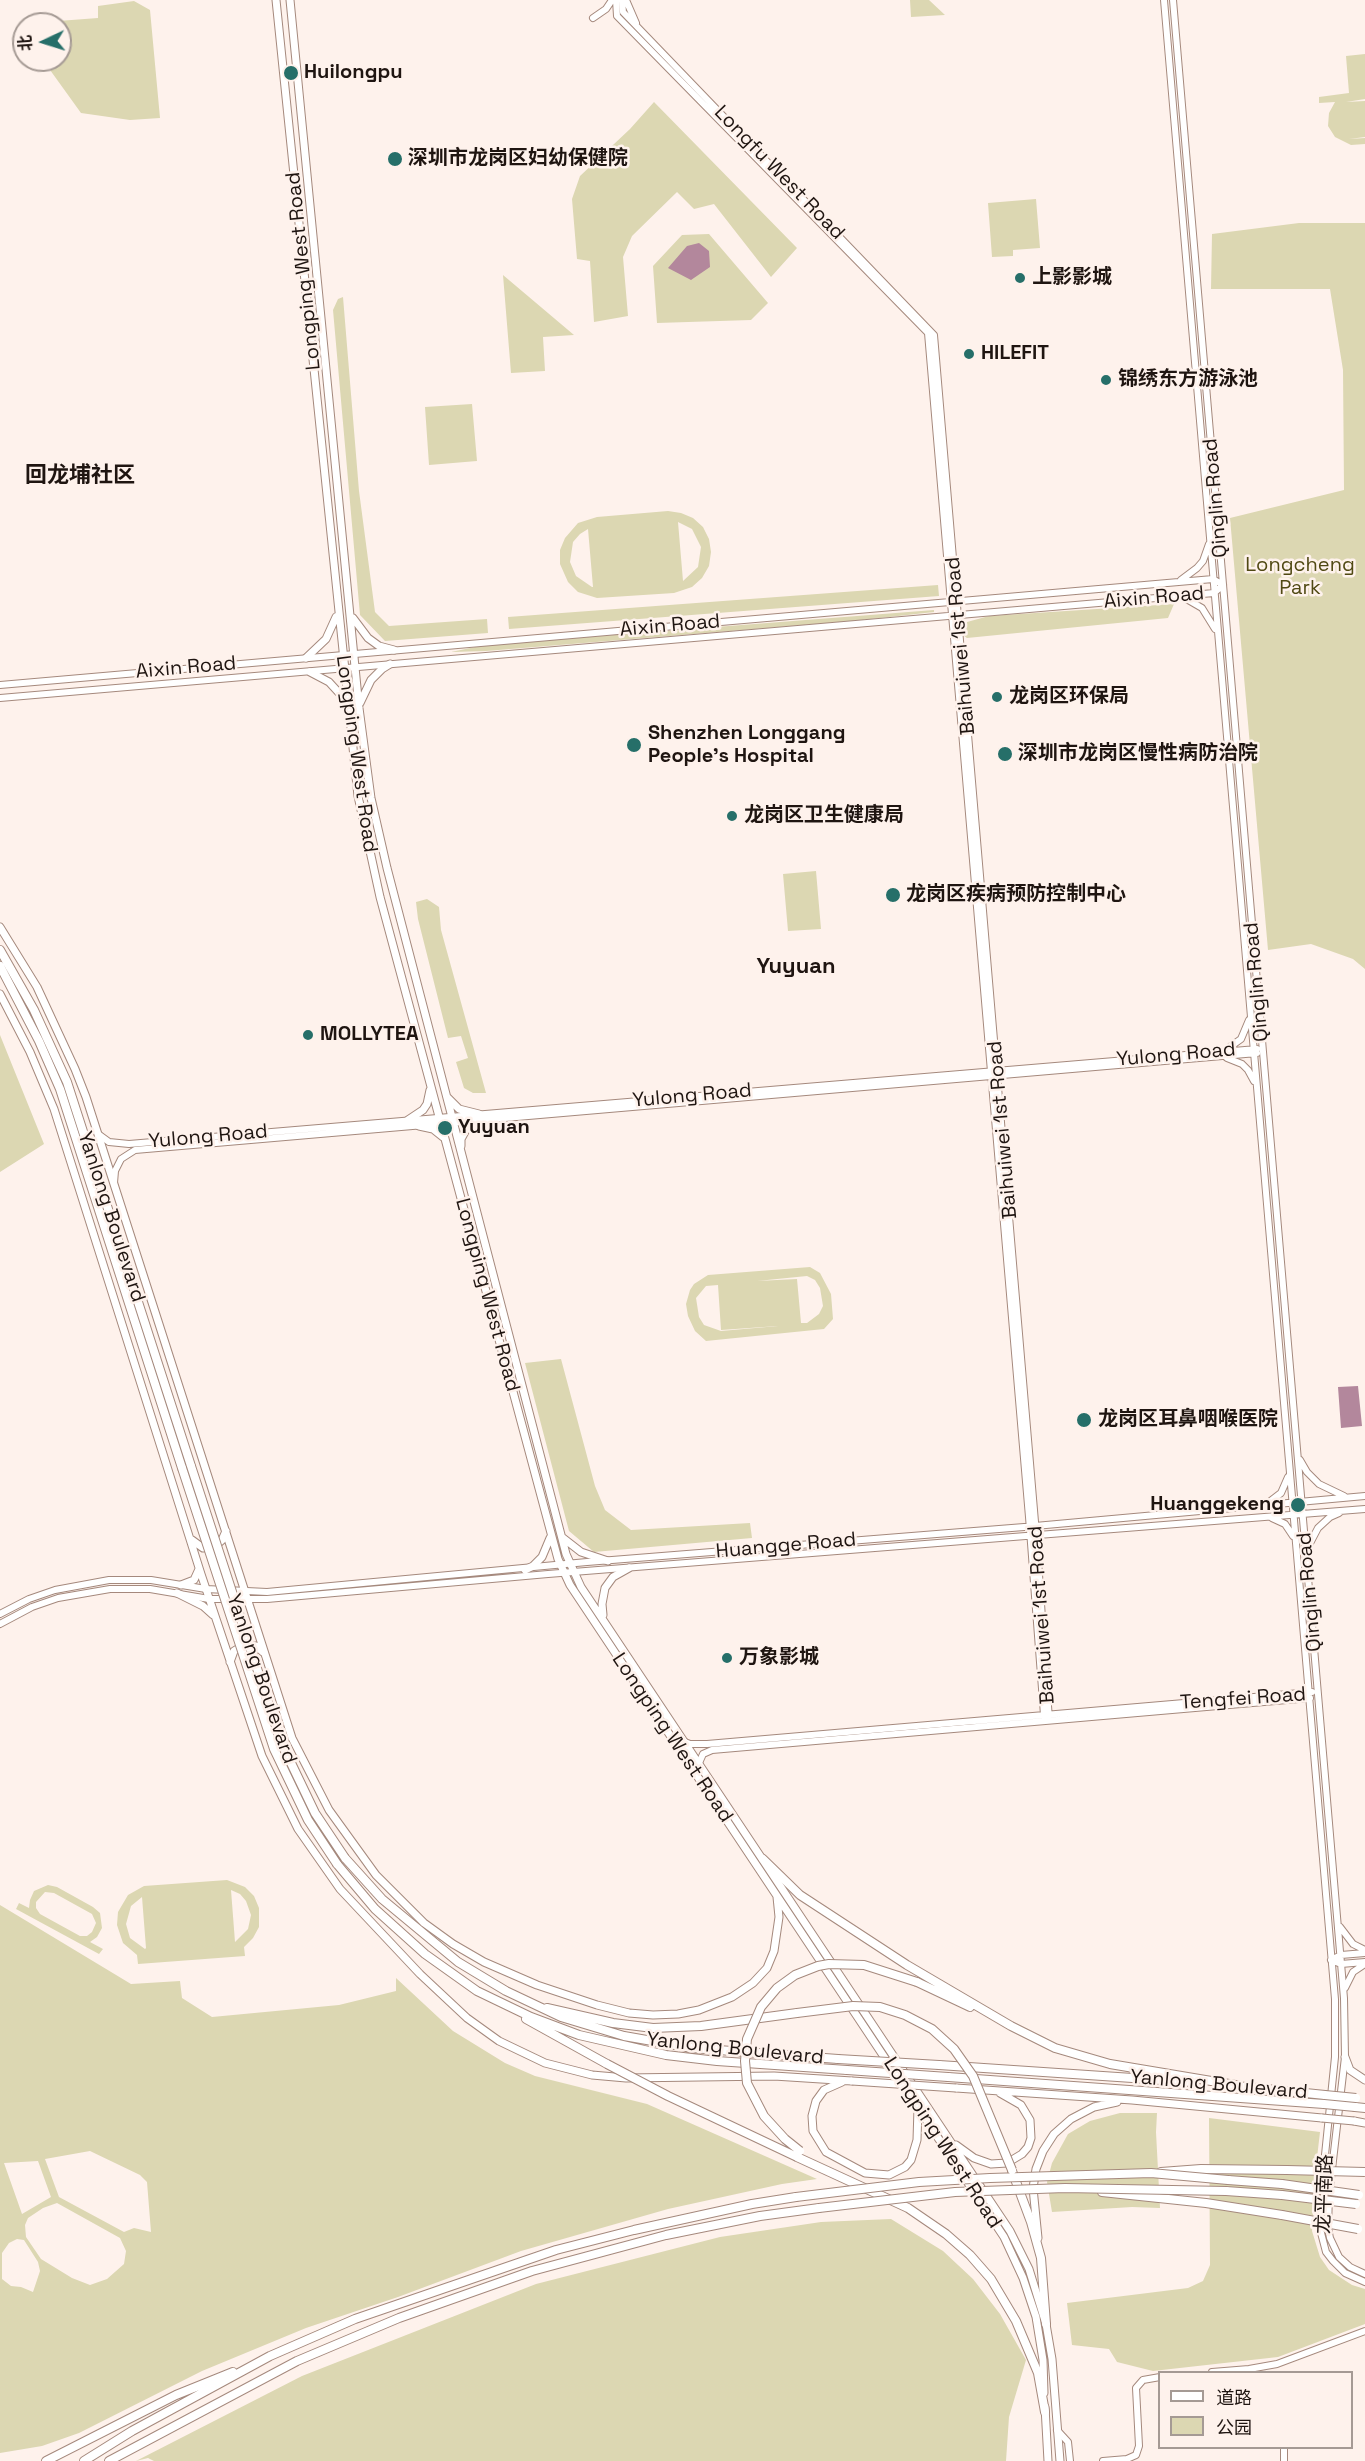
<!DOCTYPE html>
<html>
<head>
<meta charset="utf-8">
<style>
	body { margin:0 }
	#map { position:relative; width:1365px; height:2461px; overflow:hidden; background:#fef2ec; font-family:"Space Grotesk","Noto Sans SC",sans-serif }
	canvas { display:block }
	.legend { position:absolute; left:1158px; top:2371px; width:195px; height:78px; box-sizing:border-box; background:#fef2ec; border:2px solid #a59a94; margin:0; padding:8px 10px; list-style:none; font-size:18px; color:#1f1511 }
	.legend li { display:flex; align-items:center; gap:12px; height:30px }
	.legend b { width:30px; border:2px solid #a59a94 }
	.north { position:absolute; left:12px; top:12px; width:60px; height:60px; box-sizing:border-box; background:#fef2ec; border:2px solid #a59a94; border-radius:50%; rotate:266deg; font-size:16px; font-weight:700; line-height:24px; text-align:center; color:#1f1511 }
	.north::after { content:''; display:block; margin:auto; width:21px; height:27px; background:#266f69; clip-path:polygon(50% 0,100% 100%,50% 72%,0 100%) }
</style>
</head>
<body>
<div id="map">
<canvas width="1365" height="2461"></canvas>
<ul class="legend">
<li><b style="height:8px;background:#fff"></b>道路</li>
<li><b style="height:16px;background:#dcd7b2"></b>公园</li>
</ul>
<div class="north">北</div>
</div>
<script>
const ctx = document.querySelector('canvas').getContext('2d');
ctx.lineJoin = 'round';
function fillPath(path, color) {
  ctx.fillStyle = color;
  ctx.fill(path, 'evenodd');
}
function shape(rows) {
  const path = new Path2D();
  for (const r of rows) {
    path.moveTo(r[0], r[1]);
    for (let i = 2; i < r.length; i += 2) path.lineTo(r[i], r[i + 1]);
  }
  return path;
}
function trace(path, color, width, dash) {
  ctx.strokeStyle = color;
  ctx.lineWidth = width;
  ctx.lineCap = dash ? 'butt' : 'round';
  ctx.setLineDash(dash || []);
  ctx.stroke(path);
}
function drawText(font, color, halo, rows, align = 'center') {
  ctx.font = font + ' "Space Grotesk","Noto Sans SC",sans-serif';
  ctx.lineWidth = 5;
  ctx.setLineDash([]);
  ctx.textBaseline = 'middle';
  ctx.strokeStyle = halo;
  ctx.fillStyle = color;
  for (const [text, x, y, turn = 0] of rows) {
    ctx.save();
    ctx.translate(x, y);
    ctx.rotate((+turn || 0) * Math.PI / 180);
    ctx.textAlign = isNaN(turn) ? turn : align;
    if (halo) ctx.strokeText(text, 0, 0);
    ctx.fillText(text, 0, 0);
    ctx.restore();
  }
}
fillPath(shape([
	[910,0,929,0,945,15,911,17],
	[134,1,150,10,160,118,130,120,81,113,45,63,45,60,60,60,60,24,45,24,45,22,98,18,98,6],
	[1365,54,1365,99,1346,102,1365,101,1365,137,1349,139,1365,138,1365,144,1351,145,1335,137,1328,126,1329,113,1335,102,1319,103,1319,97,1349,93,1346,56],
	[654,102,797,248,771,277,714,204,694,209,677,192,632,236,623,257,628,316,594,322,590,261,577,259,572,199,580,176,630,129],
	[1036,199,1040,248,1013,250,1013,256,992,257,988,203],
	[1299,223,1365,223,1365,969,1353,959,1311,944,1268,950,1230,518,1344,490,1343,370,1330,289,1211,289,1212,234],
	[709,234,768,303,751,320,657,323,653,266,682,235],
	[503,275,574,335,543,337,545,371,511,373],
	[343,297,359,491,375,612,389,626,487,619,488,633,385,641,360,615,333,310,338,299],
	[472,404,477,461,429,465,425,407],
	[668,511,681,513,693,518,703,527,709,539,711,552,709,566,702,578,692,587,674,593,597,598,578,592,568,582,560,564,560,550,565,538,578,523,597,517],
	[678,522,692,529,701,547,698,567,683,581],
	[588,529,593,587,592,587,576,576,570,562,573,542,580,534],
	[938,585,939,596,509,629,508,617],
	[1174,604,1168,618,967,638,960,633,967,622,989,616],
	[934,610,934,612,853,621,486,651,451,652,485,645],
	[816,871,821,929,788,931,783,874],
	[427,899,439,907,441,930,486,1093,473,1093,464,1088,456,1062,468,1058,461,1036,448,1038,418,919,416,902],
	[0,1035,44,1144,0,1172],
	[810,1267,820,1273,831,1294,833,1319,824,1329,706,1341,695,1331,688,1316,686,1304,690,1290,694,1284,708,1275],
	[807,1276,815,1280,820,1288,823,1306,819,1314,807,1323,801,1323,797,1279,757,1281],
	[718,1285,721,1330,778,1326,721,1331,704,1325,699,1317,696,1298,706,1286],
	[561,1359,595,1486,605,1510,631,1530,750,1523,752,1538,594,1552,569,1531,525,1363],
	[227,1880,245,1887,254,1896,259,1908,259,1927,253,1938,244,1947,245,1956,138,1964,137,1955,123,1943,117,1925,118,1912,128,1895,144,1886],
	[231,1890,240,1894,246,1901,251,1915,248,1929,235,1942],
	[142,1897,146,1948,145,1949,130,1938,126,1924,131,1906],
	[48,1885,57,1887,93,1907,100,1913,102,1928,97,1937,90,1942,103,1949,99,1954,16,1909,19,1903,29,1908,30,1900,34,1891],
	[45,1892,54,1893,92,1914,96,1923,92,1932,87,1936,80,1936,40,1914,36,1908,36,1902],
	[0,1905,131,1984,180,1981,182,1998,212,2017,339,2005,396,1991,396,1978,453,2031,505,2063,535,2076,647,2104,817,2179,782,2184,668,2209,521,2251,398,2297,306,2328,202,2371,79,2433,42,2446,0,2453],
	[90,2151,140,2175,147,2182,151,2232,134,2228,124,2232,59,2197,45,2159],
	[38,2161,51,2197,22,2214,4,2163],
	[57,2203,120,2238,126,2251,124,2264,107,2279,90,2285,72,2278,41,2259,26,2237,25,2225,28,2218,43,2208],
	[17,2239,24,2240,38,2262,40,2271,33,2292,21,2287,11,2286,2,2279,2,2253,9,2243],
	[1120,2113,1157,2113,1156,2132,1160,2208,1132,2207,1052,2212,1047,2182,1052,2163,1068,2134,1090,2121],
	[1209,2118,1320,2132,1315,2175,1312,2231,1320,2257,1329,2270,1352,2285,1365,2289,1365,2324,1278,2357,1153,2371,1117,2362,1109,2349,1072,2345,1067,2303,1188,2288,1203,2281,1210,2265],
	[891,2219,943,2251,973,2279,1000,2314,1026,2360,1009,2417,1006,2461,154,2461,148,2458,136,2461,302,2376,536,2284,720,2237,821,2222]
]), '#dcd7b2');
fillPath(shape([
	[699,243,709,251,710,267,691,280,668,268,687,246],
	[1358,1386,1362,1426,1341,1428,1338,1387]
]), '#b3879c');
const secondary = shape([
	[616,0,617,16,928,333,1029,1517,1044,1715,1049,1720],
	[622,0,623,12,934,335,1037,1545,1049,1720],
	[626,0,636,23],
	[1164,0,1335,1999,1335,2057,1321,2194,1320,2229,1326,2252,1333,2261,1345,2273,1365,2282],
	[1173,0,1344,1998,1345,2057,1329,2195,1328,2228,1330,2238,1339,2257,1350,2267,1365,2274],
	[593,18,606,9,612,0],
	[1181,580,1197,568,1203,561,1209,544],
	[1183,597,1202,608,1215,629],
	[0,685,1213,579,1223,585],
	[0,698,1214,593,1223,585],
	[1227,1049,1241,1039,1249,1020],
	[1227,1058,1242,1064,1248,1070,1254,1081],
	[98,1134,109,1142,129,1144,1257,1049],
	[114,1183,115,1171,121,1159,135,1150,1257,1053],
	[1300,1460,1307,1472,1319,1484,1344,1496],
	[1268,1503,1281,1493,1288,1477],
	[1272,1518,1285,1524,1293,1536],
	[1307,1549,1318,1528,1330,1517,1339,1513],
	[0,1614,29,1599,55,1590,109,1580,151,1580,206,1589,267,1592,587,1562,1024,1527,1365,1496],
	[0,1624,32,1607,58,1598,110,1589,150,1589,209,1599,267,1599,548,1574,1365,1509],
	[685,1742,690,1744,707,1744,1312,1692],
	[699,1763,703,1754,712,1750,1310,1698],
	[1340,1927,1353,1944,1365,1950],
	[1331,1960,1341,1955,1365,1953],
	[1331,1960,1341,1964,1365,1962],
	[1345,1988,1353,1972,1365,1964],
	[1212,2372,1249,2369,1277,2364,1365,2331],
	[1057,2430,1068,2442,1070,2461],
	[1284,2448,1284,2461],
	[1103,2461,1127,2459,1136,2455,1139,2446,1136,2388,1143,2380,1160,2377]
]);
const primary = shape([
	[276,0,358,796,380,897,558,1559,570,1585,1004,2237,1023,2278,1036,2317,1043,2360,1044,2393],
	[290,0,359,708,371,798,387,868,566,1554,581,1587,1010,2231,1029,2269,1046,2324,1052,2359,1060,2461],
	[353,618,368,638,379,646,394,650],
	[306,658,326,639,336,617],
	[310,672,329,682,340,694,346,706],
	[360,703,371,680,382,669,390,664],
	[0,927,37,987,75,1069,86,1097,292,1738,329,1810,376,1875,424,1923,453,1944,484,1962,537,1985,597,2005,629,2013,653,2015,678,2014,699,2010,732,1997,753,1983,767,1968,774,1951,779,1917,777,1897],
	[0,994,30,1052,54,1109,201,1574,262,1756,298,1829,340,1889,420,1974,467,2018,499,2041,545,2063,592,2075,626,2078,774,2076,852,2081],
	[448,1098,459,1109,479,1114],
	[408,1120,423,1110,427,1104,430,1090],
	[419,1126,433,1129,443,1137],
	[461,1146,461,1139,467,1128,479,1121],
	[563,1538,581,1552,608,1561],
	[192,1540,203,1548,214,1547,222,1540,226,1531],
	[525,1570,533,1566,542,1557,550,1538],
	[181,1585,194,1580,199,1569],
	[177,1593,203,1606,213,1615],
	[603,1615,602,1604,605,1588,613,1577,629,1568],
	[230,1662,234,1651,244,1645,256,1646,263,1652],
	[1345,2057,1350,2070,1365,2080],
	[842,2082,824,2090,816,2101,812,2116,813,2131,826,2152,865,2173,889,2175,905,2167,911,2160,917,2140,918,2108],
	[956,2088,1132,2100,1322,2118],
	[1354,2121,1365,2123],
	[956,2145,974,2158,991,2164,1007,2163,1022,2154,1028,2147,1031,2138,1030,2120,1021,2105,1000,2093],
	[1038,2238,1033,2188,1036,2169,1043,2151,1054,2134,1071,2119,1094,2107,1117,2102],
	[1045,2407,1048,2461]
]);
const highway = shape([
	[0,950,34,1010,67,1082,191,1466],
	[0,966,39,1041,60,1089,182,1468],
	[345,1858,382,1899,458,1962,506,1991,561,2017,624,2036,692,2048,838,2059],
	[763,1859,800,1895,907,1965,1011,2026,1055,2048,1110,2064,1241,2086],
	[337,1864,375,1909,425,1954,477,1991,531,2017,579,2035,666,2055,717,2061,847,2070],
	[917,1982,970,2007],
	[547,2008,613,2023,653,2028,701,2026,797,2013],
	[526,2019,607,2064],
	[939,2065,1192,2082],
	[948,2077,1324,2104],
	[1237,2086,1325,2095],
	[1355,2107,1365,2108],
	[797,2157,908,2208,946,2234,970,2255,991,2279,1016,2321,1038,2373,1045,2412],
	[1012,2171,1031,2222,1041,2258,1046,2324],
	[1161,2172,1201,2169,1287,2170],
	[1228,2180,1282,2184],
	[1226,2191,1282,2195],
	[1102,2192,1206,2203,1282,2215],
	[46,2461,176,2395,233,2372],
	[84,2461,132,2431,270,2356,355,2319,556,2250,634,2230,752,2204,796,2197],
	[109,2461,297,2361,399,2318,532,2271,666,2235,760,2216,819,2208]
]);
trace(secondary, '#a5897d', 8);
trace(primary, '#a5897d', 9);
trace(highway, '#a5897d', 10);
trace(secondary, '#fff', 6);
trace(primary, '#fff', 7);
trace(highway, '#fff', 8);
const primaryBridge = shape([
	[852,2081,956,2088],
	[1322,2118,1354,2121]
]);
const highwayBridge = shape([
	[191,1466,281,1742,315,1813,345,1858],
	[182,1468,274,1749,308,1820,337,1864],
	[797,2013,853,2006,880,2007,905,2015,932,2029,954,2049,973,2076,1012,2170],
	[838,2059,939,2065],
	[607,2064,668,2096,797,2157],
	[847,2070,948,2077],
	[1325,2095,1356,2098],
	[1324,2104,1355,2107],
	[800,2151,785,2139,764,2116,747,2083,745,2061,747,2039,761,2007,777,1988,795,1975,818,1966,829,1964,864,1965,917,1982],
	[1287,2170,1365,2172],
	[1282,2184,1359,2195],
	[1282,2195,1356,2204],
	[796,2197,919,2182,990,2178,1151,2173,1228,2180],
	[819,2208,955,2192,1065,2188,1226,2191],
	[1282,2215,1358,2229]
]);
trace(primaryBridge, '#a5897d', 9, []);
trace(highwayBridge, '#a5897d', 10, []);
trace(primaryBridge, '#fff', 7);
trace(highwayBridge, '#fff', 8);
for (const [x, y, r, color] of [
	[291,73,8,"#266f69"],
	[395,159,8,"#266f69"],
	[1020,278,6,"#266f69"],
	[969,354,6,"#266f69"],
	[1106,380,6,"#266f69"],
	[997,697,6,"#266f69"],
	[634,745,8,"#266f69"],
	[1005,754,8,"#266f69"],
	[732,816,6,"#266f69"],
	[893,895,8,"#266f69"],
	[308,1035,6,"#266f69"],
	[445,1128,8,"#266f69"],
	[1084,1420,8,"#266f69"],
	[1298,1505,8,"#266f69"],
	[727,1658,6,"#266f69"]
]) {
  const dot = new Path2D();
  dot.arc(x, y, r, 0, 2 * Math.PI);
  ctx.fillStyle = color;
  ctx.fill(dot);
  trace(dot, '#fef2ec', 2);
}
drawText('bold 20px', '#1f1511', '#fef2ec', [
	["Huilongpu",304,73],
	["深圳市龙岗区妇幼保健院",408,159],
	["上影影城",1032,278],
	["HILEFIT",981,354],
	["锦绣东方游泳池",1118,380],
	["龙岗区环保局",1009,697],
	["Shenzhen Longgang",648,734],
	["People’s Hospital",648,757],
	["深圳市龙岗区慢性病防治院",1018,754],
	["龙岗区卫生健康局",744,816],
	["龙岗区疾病预防控制中心",906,895],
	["MOLLYTEA",320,1035],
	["Yuyuan",458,1128],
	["龙岗区耳鼻咽喉医院",1098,1420],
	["Huanggekeng",1284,1505,"right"],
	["万象影城",739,1658]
], 'left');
drawText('20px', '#1f1511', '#fef2ec', [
	["Longfu West Road",779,173,46],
	["Longping West Road",304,271,-96],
	["Qinglin Road",1216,498,-95],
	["Aixin Road",1154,598,-5],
	["Aixin Road",670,626,-5],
	["Baihuiwei 1st Road",961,646,-95],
	["Aixin Road",186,668,-5],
	["Longping West Road",356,754,82],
	["Qinglin Road",1257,982,-95],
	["Yulong Road",1176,1055,-5],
	["Yulong Road",692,1096,-5],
	["Baihuiwei 1st Road",1003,1130,-95],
	["Yulong Road",208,1137,-5],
	["Yanlong Boulevard",111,1217,72],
	["Longping West Road",487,1295,75],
	["Huangge Road",786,1546,-5],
	["Qinglin Road",1310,1592,-95],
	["Baihuiwei 1st Road",1042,1615,-94],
	["Yanlong Boulevard",261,1679,71],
	["Tengfei Road",1243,1699,-4],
	["Longping West Road",672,1738,56],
	["Yanlong Boulevard",735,2049,6],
	["Yanlong Boulevard",1219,2085,5],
	["Longping West Road",942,2143,57],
	["龙平南路",1325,2194,-88]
]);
drawText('20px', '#504913', '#fef2ec', [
	["Longcheng",1300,566],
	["Park",1300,589]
]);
drawText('bold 22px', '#1f1511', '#fef2ec', [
	["回龙埔社区",80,476],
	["Yuyuan",796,967]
]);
</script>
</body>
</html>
